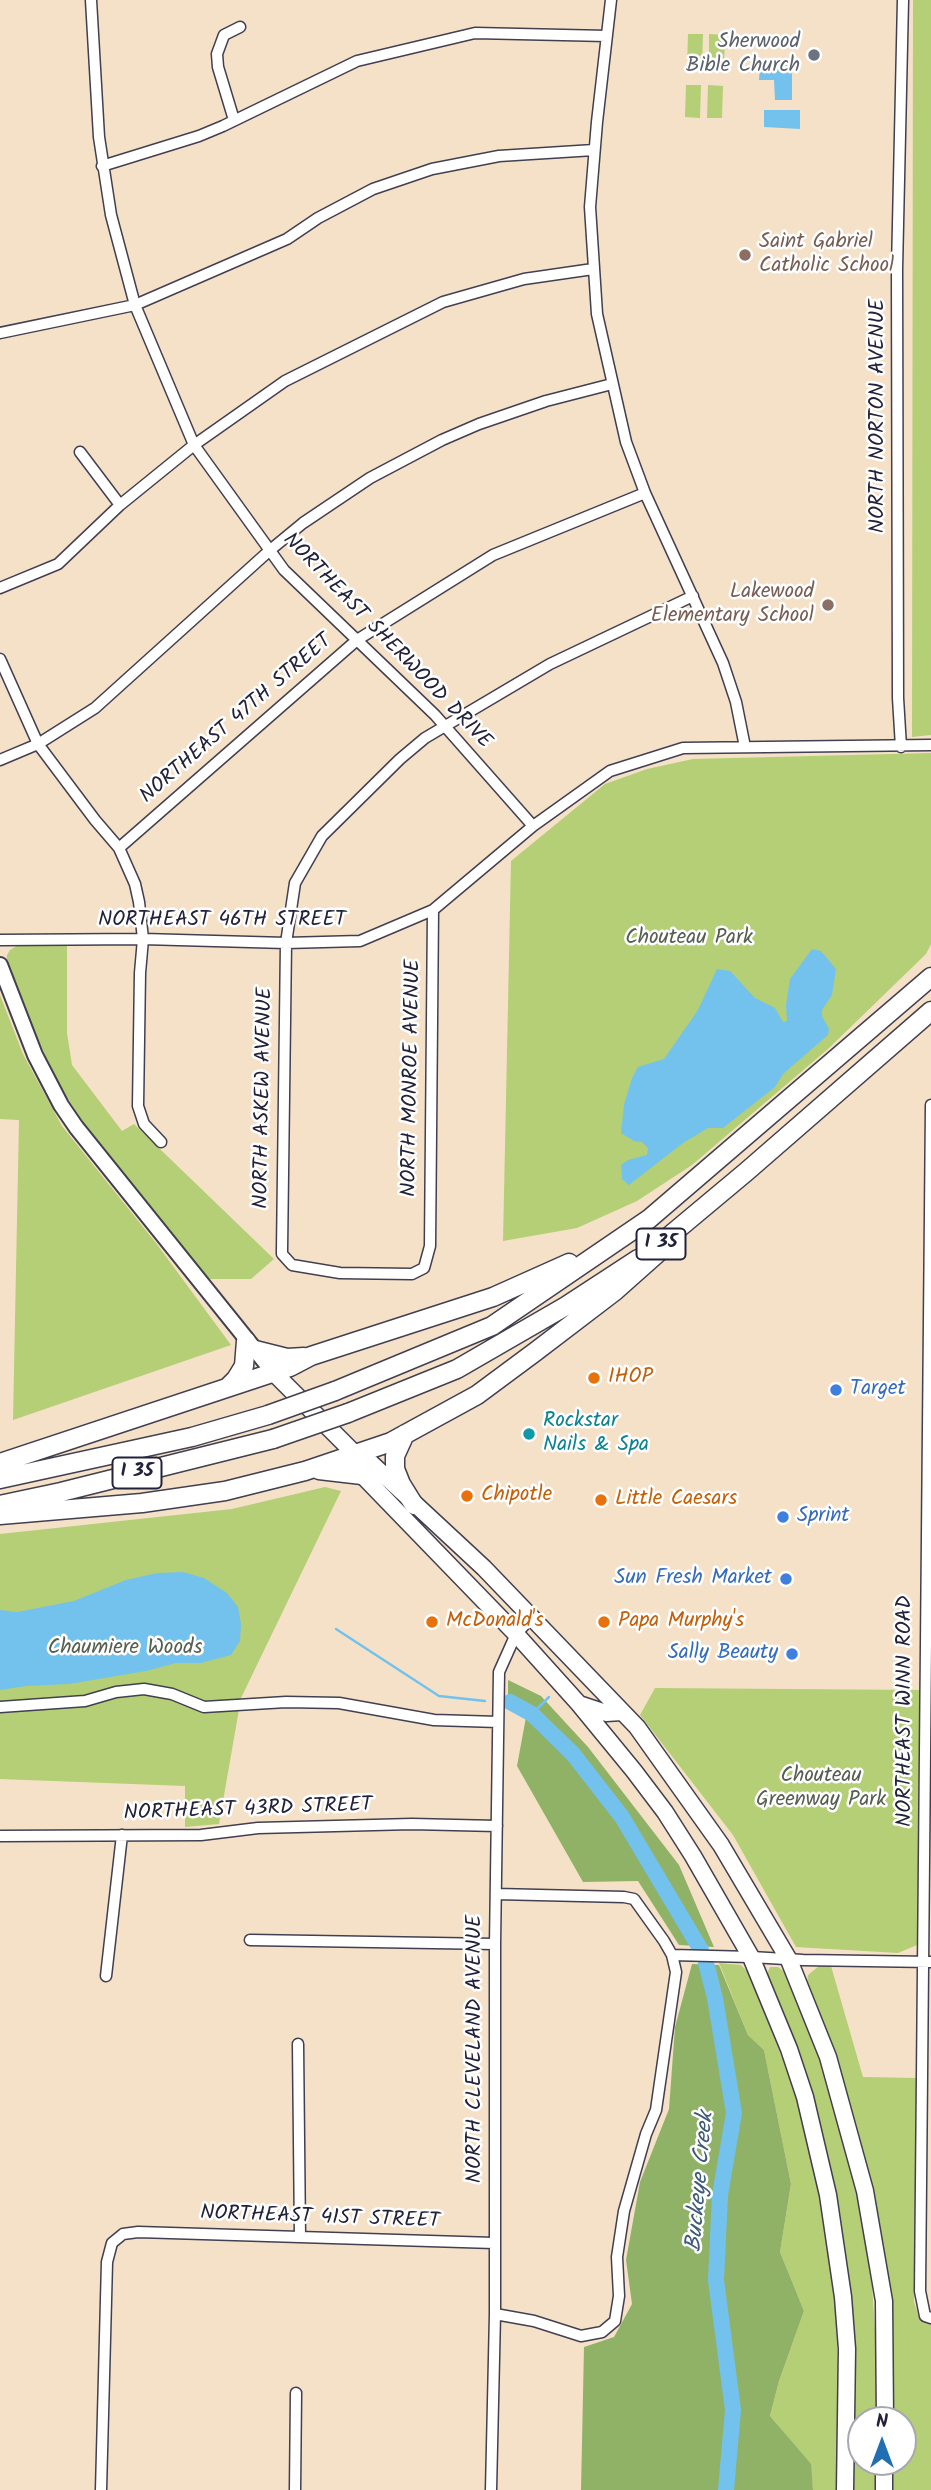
<!DOCTYPE html>
<html>
<head>
<meta charset="utf-8">
<style>
	body { margin:0 }
	#map { position:relative; width:931px; height:2490px; overflow:hidden; background:#f5e1c7; font-family:Kalam,sans-serif }
	canvas { display:block }
	.north { position:absolute; left:847px; top:2406px; width:70px; height:70px; box-sizing:border-box; background:#fff; border:2px solid #a7a7b1; border-radius:50%; rotate:0deg; font-size:19px; font-weight:700; line-height:28px; text-align:center; color:#22223b }
	.north::after { content:''; display:block; margin:auto; width:24px; height:32px; background:#1f6fb2; clip-path:polygon(50% 0,100% 100%,50% 72%,0 100%) }
</style>
</head>
<body>
<div id="map">
<canvas width="931" height="2490"></canvas>
<div class="north">N</div>
</div>
<script>
const ctx = document.querySelector('canvas').getContext('2d');
ctx.lineJoin = 'round';
function fillPath(path, color) {
  ctx.fillStyle = color;
  ctx.fill(path, 'evenodd');
}
function shape(rows) {
  const path = new Path2D();
  for (const r of rows) {
    path.moveTo(r[0], r[1]);
    for (let i = 2; i < r.length; i += 2) path.lineTo(r[i], r[i + 1]);
  }
  return path;
}
function trace(path, color, width, dash) {
  ctx.strokeStyle = color;
  ctx.lineWidth = width;
  ctx.lineCap = dash ? 'butt' : 'round';
  ctx.setLineDash(dash || []);
  ctx.stroke(path);
}
function drawText(font, color, halo, rows, align = 'center') {
  ctx.font = font + ' Kalam,sans-serif';
  ctx.lineWidth = 5;
  ctx.setLineDash([]);
  ctx.textBaseline = 'middle';
  ctx.strokeStyle = halo;
  ctx.fillStyle = color;
  for (const [text, x, y, turn = 0] of rows) {
    ctx.save();
    ctx.translate(x, y);
    ctx.rotate((+turn || 0) * Math.PI / 180);
    ctx.textAlign = isNaN(turn) ? turn : align;
    if (halo) ctx.strokeText(text, 0, 0);
    ctx.fillText(text, 0, 0);
    ctx.restore();
  }
}
fillPath(shape([
	[913,0,931,0,931,735,912,737],
	[688,34,703,34,702,67,687,67],
	[709,34,725,35,724,67,709,67],
	[686,85,701,85,700,118,685,117],
	[708,85,723,86,722,118,707,118],
	[931,753,931,944,926,954,828,1049,692,1165,637,1201,577,1228,503,1241,511,861,605,784,647,769,693,759],
	[67,944,67,1033,72,1065,122,1131,134,1124,274,1259,251,1279,209,1279,83,1122,60,1086,33,1029,7,961,7,955,10,950,18,945],
	[0,995,23,1054,62,1126,156,1243,231,1345,13,1420,19,1120,0,1119],
	[325,1487,341,1491,241,1698,219,1824,185,1827,185,1786,0,1779,0,1534,232,1509],
	[655,1688,921,1690,917,1945,898,1953,796,1947,733,1835,640,1715],
	[719,1963,741,1965,748,1972,789,2075,801,2113,818,2186,832,2274,836,2316,838,2371,837,2490,813,2490,810,2464,770,2416,779,2381,804,2311,780,2252,791,2184,764,2050,748,2035],
	[819,1966,831,1966,863,2077,917,2078,914,2302,919,2317,931,2324,931,2490,890,2490,890,2462,903,2462,903,2420,891,2420,873,2195,842,2075,807,1983,808,1975],
	[770,1967,778,1967,786,1973,820,2055,854,2172,872,2286,877,2358,877,2420,861,2420,861,2462,876,2462,876,2490,850,2490,848,2291,766,1976]
]), '#b4cf75');
fillPath(shape([
	[508,1680,541,1696,588,1747,679,1865,714,1947,679,1945,638,1881,583,1882,517,1766,526,1717,508,1708],
	[692,1964,719,1965,748,2035,764,2050,791,2184,780,2252,804,2311,779,2381,770,2416,811,2464,813,2490,581,2490,584,2347,614,2337,632,2304,626,2260,640,2182,669,2109,675,2027]
]), '#8fb266');
fillPath(shape([
	[760,64,792,65,792,100,775,100,774,80,759,80],
	[764,110,800,110,800,129,764,127],
	[812,949,821,951,836,969,832,995,822,1010,822,1016,829,1029,828,1035,783,1074,775,1087,723,1128,708,1128,683,1143,629,1185,622,1179,621,1165,628,1160,647,1155,648,1148,642,1142,634,1141,621,1133,624,1105,632,1078,638,1067,664,1059,698,1010,717,969,730,971,755,998,775,1008,783,1022,787,1021,786,1005,790,979],
	[183,1572,204,1578,227,1593,238,1607,241,1624,240,1641,231,1655,201,1663,176,1663,146,1671,69,1684,26,1686,0,1690,0,1610,17,1612,74,1601,126,1580,157,1573]
]), '#73c2ee');
trace(shape([
	[336,1629,439,1696,485,1701],
	[532,1714,549,1697]
]), '#73c2ee', 2.5);
trace(shape([
	[510,1702,532,1714,573,1754,622,1817,701,1950],
	[706,1963,715,1998,734,2113,720,2195,716,2280,733,2410,726,2490]
]), '#73c2ee', 16);
const street = shape([
	[91,0,99,137,111,215,135,305,194,445,284,570,435,715,533,826],
	[611,0,597,122,590,207,597,314,626,442,645,493,723,663,736,702,745,747],
	[234,120,218,67,217,54,224,35,240,27],
	[102,166,199,136,223,126,357,61,475,33,607,36],
	[0,333,135,305,287,239,318,218,373,189,432,169,499,156,594,150],
	[80,452,120,505],
	[0,588,58,564,120,505,194,445,285,381,443,302,524,279,593,269],
	[0,659,38,744,95,820,119,848,135,884,139,902,143,939,140,973,138,1106,144,1124,161,1142],
	[901,747,898,698,897,269,903,0],
	[0,760,38,744,95,708,269,551,303,523,370,478,442,440,479,424,546,401,612,384],
	[119,848,357,640,493,555,645,493],
	[433,910,430,1246,424,1268,412,1274,340,1273,292,1265,282,1254,282,1250,286,943,295,883,322,836,400,759,425,738,550,664,693,596],
	[0,940,143,939,286,943,360,941,433,910,533,826,610,771,683,748,931,745],
	[931,1105,920,2291,925,2316,931,2318],
	[0,1707,85,1701,116,1692,144,1689,172,1694,204,1707,286,1702,339,1703,434,1720,498,1722],
	[0,1836,201,1835,258,1828,412,1824,497,1826],
	[250,1940,495,1944],
	[672,1955,751,1957,803,1960,931,1962],
	[106,1976,122,1835],
	[298,2044,300,2237],
	[495,2314,534,2321,581,2336,602,2332,615,2321,619,2296,617,2257,624,2211,646,2134,656,2110,676,1972,672,1955,664,1941,634,1899,624,1897,496,1894],
	[101,2490,107,2262,112,2243,123,2234,138,2232,494,2243],
	[295,2490,296,2393],
	[491,2490,495,2314,495,1944,499,1672,516,1634,532,1617]
]);
const secondary = shape([
	[0,965,35,1055,61,1105,76,1127,273,1372]
]);
const primary = shape([
	[273,1372,355,1454,372,1464,484,1568,637,1727,721,1845,789,1960,828,2057,865,2191,884,2301,885,2420],
	[358,1465,362,1475,516,1634,579,1704,634,1771,665,1812,693,1856,751,1957,789,2049,805,2097,828,2195,843,2297,847,2349,845,2490],
	[579,1704,606,1713,622,1712],
	[884,2462,884,2490]
]);
const highway = shape([
	[661,1243,746,1172,931,1011],
	[255,1350,287,1358,304,1357],
	[228,1387,236,1379,244,1366,246,1341],
	[335,1391,492,1326,649,1219,931,977],
	[348,1413,457,1369,566,1306,638,1259],
	[405,1434,395,1456,395,1469,401,1484,414,1505],
	[0,1463,290,1367,311,1356,493,1297,569,1263],
	[319,1470,362,1475],
	[0,1479,192,1437,268,1415],
	[0,1505,61,1492,273,1439],
	[0,1515,142,1503,225,1491,305,1471,391,1442,477,1395,535,1352,615,1291,660,1251,670,1238]
]);
trace(street, '#423f50', 13);
trace(secondary, '#423f50', 18);
trace(primary, '#423f50', 19);
trace(highway, '#423f50', 21);
trace(street, '#fff', 10);
trace(secondary, '#fff', 14);
trace(primary, '#fff', 16);
trace(highway, '#fff', 18);
const highwayBridge = shape([
	[268,1415,335,1391],
	[273,1439,348,1413]
]);
trace(highwayBridge, '#423f50', 21, []);
trace(highwayBridge, '#fff', 18);
for (const [x, y, r, color] of [
	[814,55,7,"#6b7280"],
	[745,255,7,"#8d6e63"],
	[828,605,7,"#8d6e63"],
	[594,1378,7,"#e8710a"],
	[836,1390,7,"#3f7fe0"],
	[529,1434,7,"#0f9aa8"],
	[467,1496,7,"#e8710a"],
	[601,1500,7,"#e8710a"],
	[783,1517,7,"#3f7fe0"],
	[786,1579,7,"#3f7fe0"],
	[432,1622,7,"#e8710a"],
	[604,1622,7,"#e8710a"],
	[792,1654,7,"#3f7fe0"]
]) {
  const dot = new Path2D();
  dot.arc(x, y, r, 0, 2 * Math.PI);
  ctx.fillStyle = color;
  ctx.fill(dot);
  trace(dot, '#fff', 2.5);
}
for (const [x, y, w] of [
	[661,1244,49],
	[137,1473,49]
]) {
  const box = new Path2D();
  box.roundRect(x - w / 2, y - 15.5, w, 31, 5);
  ctx.fillStyle = '#fff';
  ctx.fill(box);
  trace(box, '#22223b', 2);
}
drawText('bold 19px', '#22223b', null, [
	["I 35",661,1244],
	["I 35",137,1473]
]);
drawText('21px', '#5b616d', '#fff', [
	["Sherwood",800,43],
	["Bible Church",800,67]
], 'right');
drawText('21px', '#785e54', '#fff', [
	["Saint Gabriel",759,243],
	["Catholic School",759,267],
	["Lakewood",814,593,"right"],
	["Elementary School",814,617,"right"]
], 'left');
drawText('21px', '#22223b', '#fff', [
	["NORTH NORTON AVENUE",879,416,-90],
	["NORTHEAST SHERWOOD DRIVE",386,642,46],
	["NORTHEAST 47TH STREET",237,720,-41],
	["NORTHEAST 46TH STREET",222,921],
	["NORTH MONROE AVENUE",413,1078,-89],
	["NORTH ASKEW AVENUE",265,1098,-89],
	["NORTHEAST WINN ROAD",906,1711,-90],
	["NORTHEAST 43RD STREET",248,1811,-2],
	["NORTH CLEVELAND AVENUE",476,2049,-90],
	["NORTHEAST 41ST STREET",320,2219,2]
]);
drawText('21px', '#555f4f', '#fff', [
	["Chouteau Park",689,939],
	["Chaumiere Woods",125,1649],
	["Chouteau",821,1777],
	["Greenway Park",821,1801]
]);
drawText('21px', '#c56008', '#fff', [
	["IHOP",608,1378],
	["Chipotle",481,1496],
	["Little Caesars",615,1500],
	["McDonald's",446,1622],
	["Papa Murphy's",618,1622]
], 'left');
drawText('21px', '#366cbe', '#fff', [
	["Target",850,1390],
	["Sprint",797,1517],
	["Sun Fresh Market",772,1579,"right"],
	["Sally Beauty",778,1654,"right"]
], 'left');
drawText('21px', '#0d838f', '#fff', [
	["Rockstar",543,1422],
	["Nails & Spa",543,1446]
], 'left');
drawText('italic 23px', '#3e5a7a', '#fff', [
	["Buckeye Creek",702,2182,-85]
]);
</script>
</body>
</html>
